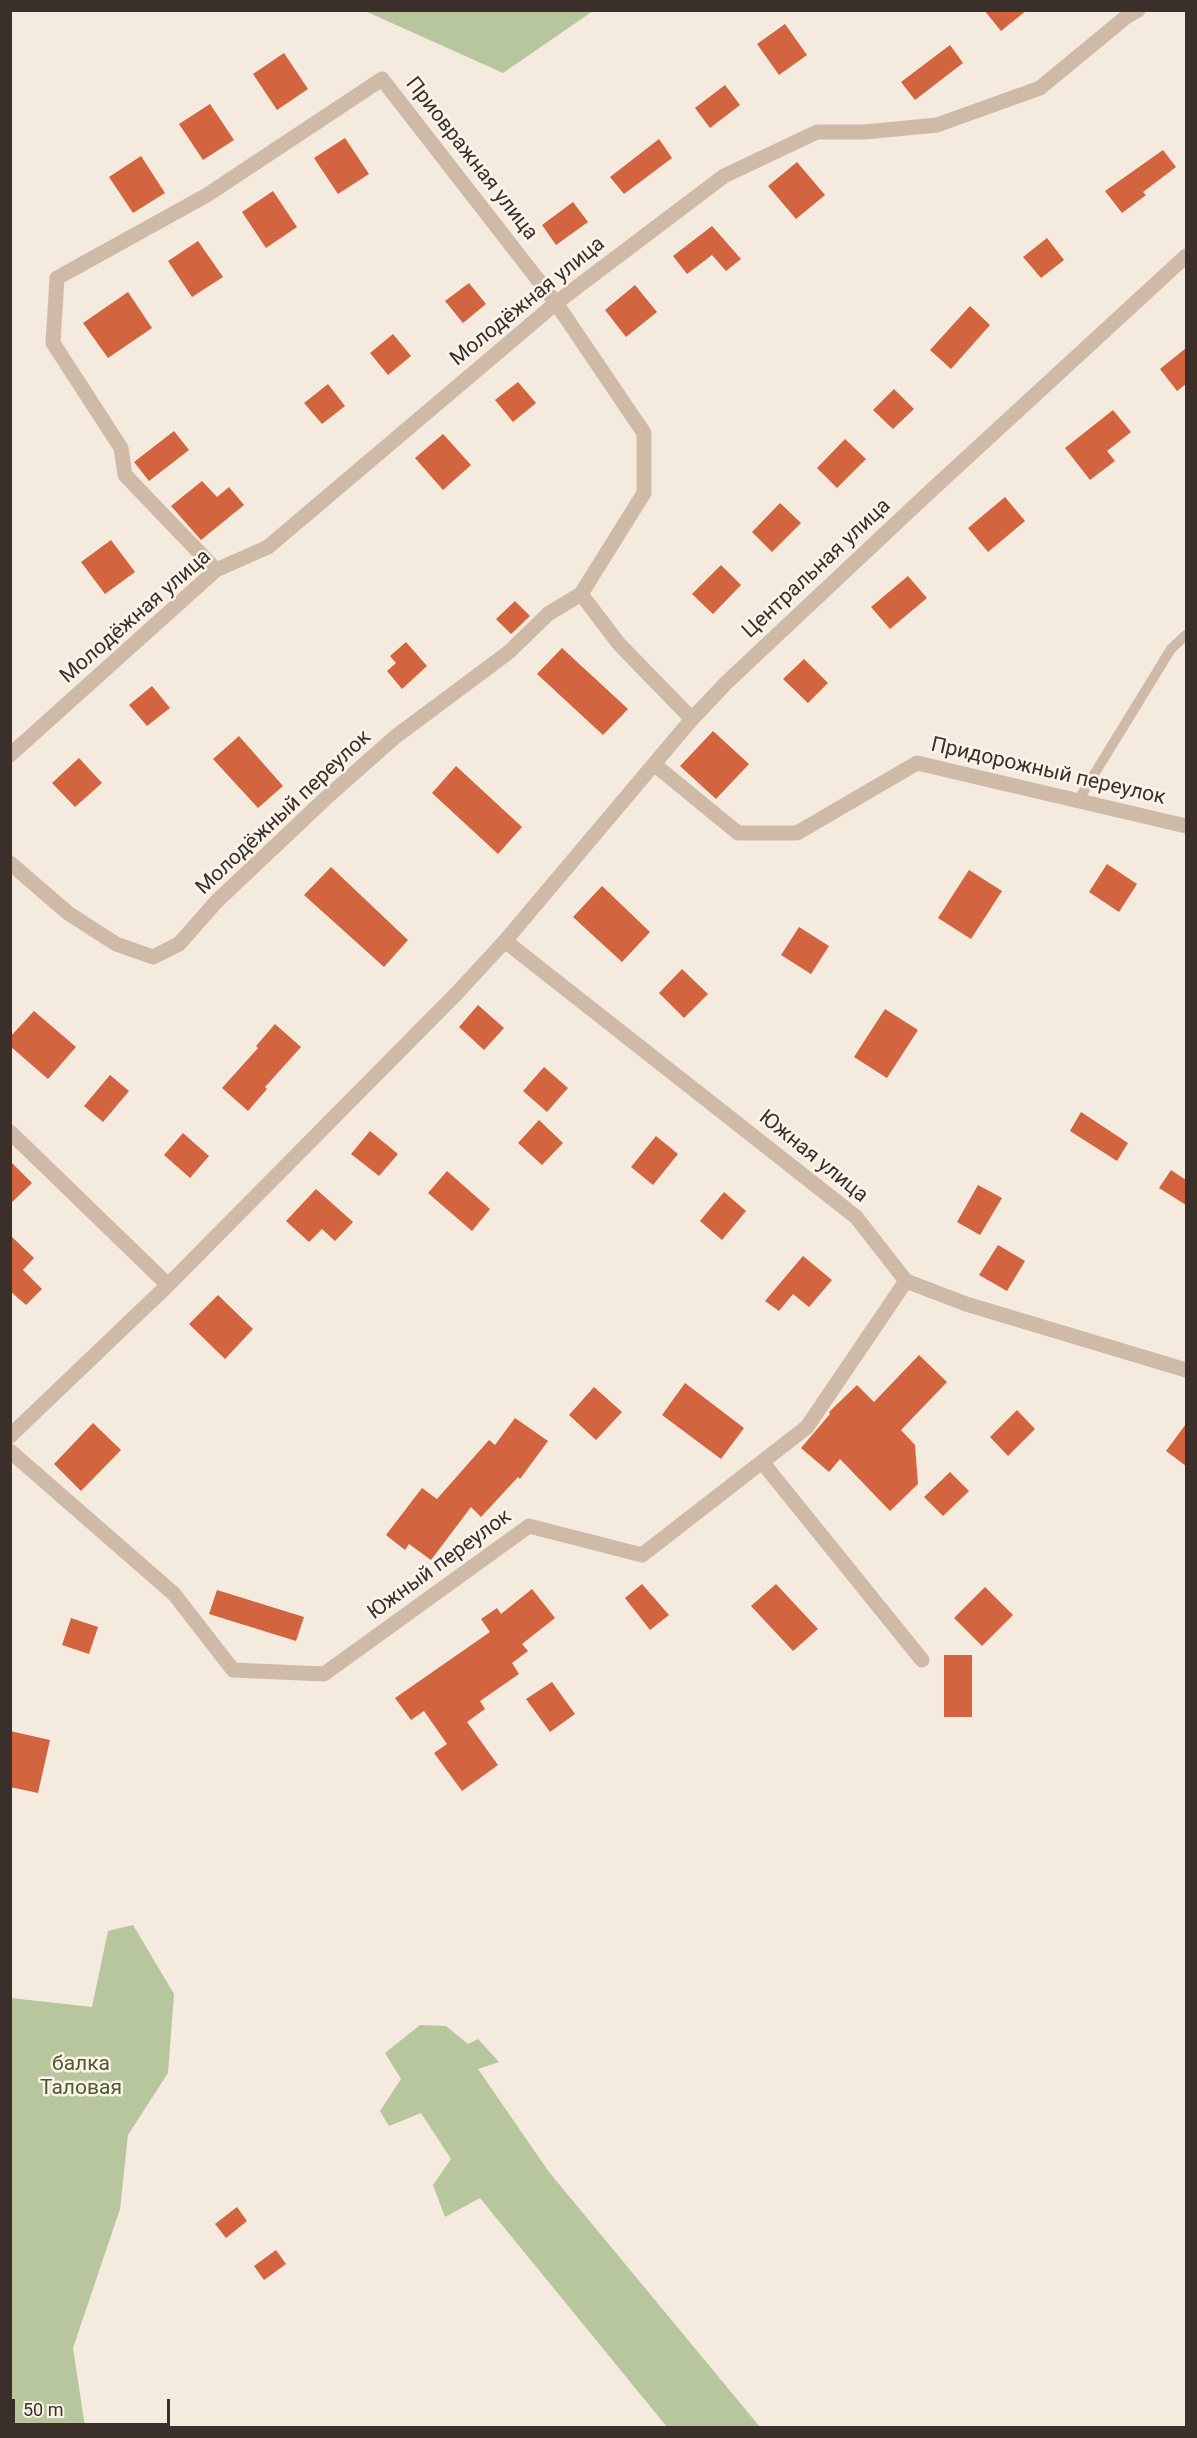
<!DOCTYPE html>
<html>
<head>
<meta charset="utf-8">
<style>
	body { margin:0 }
	#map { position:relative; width:1197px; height:2438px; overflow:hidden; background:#f5eade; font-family:Roboto,sans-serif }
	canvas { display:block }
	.frame { position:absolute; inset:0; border:12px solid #3b2f29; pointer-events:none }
	.scale { position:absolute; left:12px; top:2399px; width:158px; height:27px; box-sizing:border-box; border:3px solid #3b2f29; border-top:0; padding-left:8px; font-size:18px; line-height:21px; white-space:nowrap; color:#3b2f29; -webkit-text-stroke:4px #fcf4eb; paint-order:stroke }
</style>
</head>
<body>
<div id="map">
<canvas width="1197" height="2438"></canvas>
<div class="frame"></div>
<div class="scale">50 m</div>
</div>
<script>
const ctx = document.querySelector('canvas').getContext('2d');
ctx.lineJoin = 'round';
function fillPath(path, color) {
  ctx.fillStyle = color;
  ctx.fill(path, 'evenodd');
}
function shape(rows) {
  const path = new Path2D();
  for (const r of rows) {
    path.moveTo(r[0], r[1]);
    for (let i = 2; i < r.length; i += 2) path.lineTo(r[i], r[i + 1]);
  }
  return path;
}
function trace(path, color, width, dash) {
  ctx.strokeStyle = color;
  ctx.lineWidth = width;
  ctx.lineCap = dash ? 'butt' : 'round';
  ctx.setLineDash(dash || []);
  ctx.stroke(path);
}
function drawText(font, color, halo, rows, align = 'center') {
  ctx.font = font + ' Roboto,sans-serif';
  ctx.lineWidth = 5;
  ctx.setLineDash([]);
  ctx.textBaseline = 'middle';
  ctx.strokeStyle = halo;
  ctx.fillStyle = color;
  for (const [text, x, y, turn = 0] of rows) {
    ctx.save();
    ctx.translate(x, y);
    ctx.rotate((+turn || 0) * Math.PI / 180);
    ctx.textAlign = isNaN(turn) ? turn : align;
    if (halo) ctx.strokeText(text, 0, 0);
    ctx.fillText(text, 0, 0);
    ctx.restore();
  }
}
fillPath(shape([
	[365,11,593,11,503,73],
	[133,1925,174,1994,168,2073,128,2135,120,2209,73,2348,85,2427,11,2427,11,1998,92,2007,108,1931],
	[420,2025,446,2026,468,2044,478,2039,499,2062,478,2069,549,2172,760,2427,667,2427,480,2198,445,2217,433,2185,451,2159,421,2113,389,2126,380,2111,401,2079,385,2053]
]), '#b7c69c');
fillPath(shape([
	[984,10,1027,10,1001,31],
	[785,24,807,55,779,75,757,44],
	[950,45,963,63,915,100,901,82],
	[284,53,308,89,277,110,253,74],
	[725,85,740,105,710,128,695,108],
	[210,104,234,140,203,160,179,124],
	[345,138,369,174,338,194,314,158],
	[659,139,672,158,624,194,610,177],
	[1163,150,1176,167,1143,192,1146,195,1122,213,1105,191],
	[141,156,165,193,133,213,109,177],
	[797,162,825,195,796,219,768,186],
	[273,191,297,227,266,248,242,212],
	[573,202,588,222,556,245,542,225],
	[712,226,741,259,726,271,712,255,687,274,673,256],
	[1047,238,1064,260,1041,278,1023,257],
	[198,241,223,277,192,297,168,261],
	[469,283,486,304,463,323,445,301],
	[635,285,657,312,626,337,605,310],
	[128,292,152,328,108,358,83,323],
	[970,306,990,325,951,369,930,350],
	[393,334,411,356,388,375,370,353],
	[1186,348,1186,384,1177,391,1160,369],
	[518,382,536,403,513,422,495,400],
	[328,384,345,406,322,424,304,403],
	[894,389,914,409,893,429,873,410],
	[1113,410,1131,432,1107,451,1115,461,1090,480,1065,448],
	[174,431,189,450,149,481,134,462],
	[443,434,471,465,443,490,415,458],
	[845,439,866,459,837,488,817,468],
	[202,481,217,497,229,487,244,505,201,540,171,506],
	[1005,497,1025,521,988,552,968,528],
	[780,503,801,523,772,552,752,532],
	[111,540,135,572,105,594,81,562],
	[721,565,741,585,713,614,692,594],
	[908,576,927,598,890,629,871,607],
	[515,601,530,616,511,634,496,619],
	[406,642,427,666,402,689,387,671,396,663,390,656],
	[562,648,628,709,603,735,537,674],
	[804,659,828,683,808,703,783,679],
	[152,686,170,708,147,726,129,705],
	[713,731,749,764,716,799,680,766],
	[239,736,283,786,258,808,213,759],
	[79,758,102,783,75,807,52,783],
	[456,766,522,827,498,854,432,793],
	[1107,864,1137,884,1119,912,1089,892],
	[331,867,408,940,384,967,304,895],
	[969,870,1002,891,971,939,938,918],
	[602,886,650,932,622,962,573,917],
	[799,927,829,946,811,974,781,955],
	[682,969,708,994,684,1018,659,993],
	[478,1005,504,1028,484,1050,459,1027],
	[885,1009,918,1030,887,1078,854,1057],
	[34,1011,76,1047,48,1079,10,1046,10,1037],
	[275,1024,301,1047,265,1087,267,1089,248,1111,222,1088,258,1048,256,1046],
	[544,1067,568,1088,547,1112,523,1091],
	[110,1075,129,1091,103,1122,84,1106],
	[1081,1112,1128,1143,1117,1161,1070,1131],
	[539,1120,563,1143,542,1165,518,1143],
	[370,1131,398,1154,379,1176,351,1154],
	[183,1133,209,1156,190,1178,164,1155],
	[656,1136,678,1154,653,1185,631,1167],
	[10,1161,32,1183,10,1204],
	[1171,1170,1186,1180,1186,1205,1159,1188],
	[447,1171,490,1209,472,1231,428,1193],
	[978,1185,1002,1198,980,1235,957,1222],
	[316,1189,353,1222,335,1241,322,1229,309,1242,286,1221],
	[724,1192,746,1211,722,1240,700,1221],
	[10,1235,34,1258,23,1270,42,1289,26,1305,10,1291],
	[998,1245,1025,1261,1007,1291,979,1275],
	[803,1256,832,1280,809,1307,793,1294,779,1311,765,1301],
	[218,1295,253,1329,225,1359,189,1324],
	[919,1355,947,1382,901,1430,915,1445,918,1484,890,1511,840,1459,829,1472,801,1448,830,1414,829,1412,857,1385,874,1402],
	[685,1383,744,1428,721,1459,662,1415],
	[594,1387,622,1412,596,1440,569,1415],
	[1017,1410,1035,1429,1008,1456,990,1437],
	[515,1418,548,1441,520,1479,518,1477,481,1517,471,1507,431,1560,409,1544,405,1550,386,1535,422,1488,437,1499,489,1440,495,1445],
	[93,1423,121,1450,81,1491,54,1464],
	[1186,1424,1186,1466,1166,1451],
	[950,1472,969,1491,943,1516,924,1497],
	[642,1584,669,1615,650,1630,625,1598],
	[776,1584,818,1629,793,1651,751,1606],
	[985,1587,1013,1615,982,1646,954,1618],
	[532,1589,555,1618,522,1644,528,1651,512,1663,519,1674,480,1701,485,1709,467,1722,498,1765,462,1791,434,1753,447,1744,424,1711,411,1720,395,1698,490,1632,481,1619,497,1608,501,1614],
	[217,1590,304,1617,296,1641,209,1614],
	[71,1618,98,1627,89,1654,62,1645],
	[944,1655,972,1655,972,1717,944,1717],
	[552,1682,575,1714,550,1732,526,1699],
	[10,1731,50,1740,38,1793,10,1787],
	[237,2207,247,2221,226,2238,215,2224],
	[276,2250,286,2264,264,2280,254,2266]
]), '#d2643f');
trace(shape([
	[1079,799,1171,649,1186,635]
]), '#cfbaa8', 10);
trace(shape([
	[216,570,125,475,121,448,53,343,57,278,207,195,382,79,556,303,644,433,644,493,581,594,619,644,692,719],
	[10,755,216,570,268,547,556,303,724,176,817,132,865,132,937,125,1040,88,1126,17,1138,10],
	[655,765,738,833,797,833,917,763,1186,826],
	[10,863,68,913,116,944,153,957,179,944,217,901,326,798,395,737,509,652,548,614,581,594],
	[10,1132,168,1285],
	[10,1436,168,1285,457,993,505,941,856,1217,906,1281,966,1304,1186,1370],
	[10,1451,174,1594,233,1670,324,1674,529,1526,642,1555,807,1427,906,1281],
	[762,1462,922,1660]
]), '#cfbaa8', 15);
trace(shape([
	[505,941,692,719,726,683,923,498,1186,256]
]), '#cfbaa8', 15);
drawText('21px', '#3b2f29', '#fcf4eb', [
	["Приовражная улица",471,159,52],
	["Молодёжная улица",528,302,-39],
	["Центральная улица",817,569,-43],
	["Молодёжная улица",136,617,-41],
	["Придорожный переулок",1048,772,13],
	["Молодёжный переулок",284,813,-43],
	["Южная улица",813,1157,39],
	["Южный переулок",440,1565,-36]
]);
drawText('21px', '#495c2a', '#fcf4eb', [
	["балка",81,2065],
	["Таловая",81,2089]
]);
</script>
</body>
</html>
